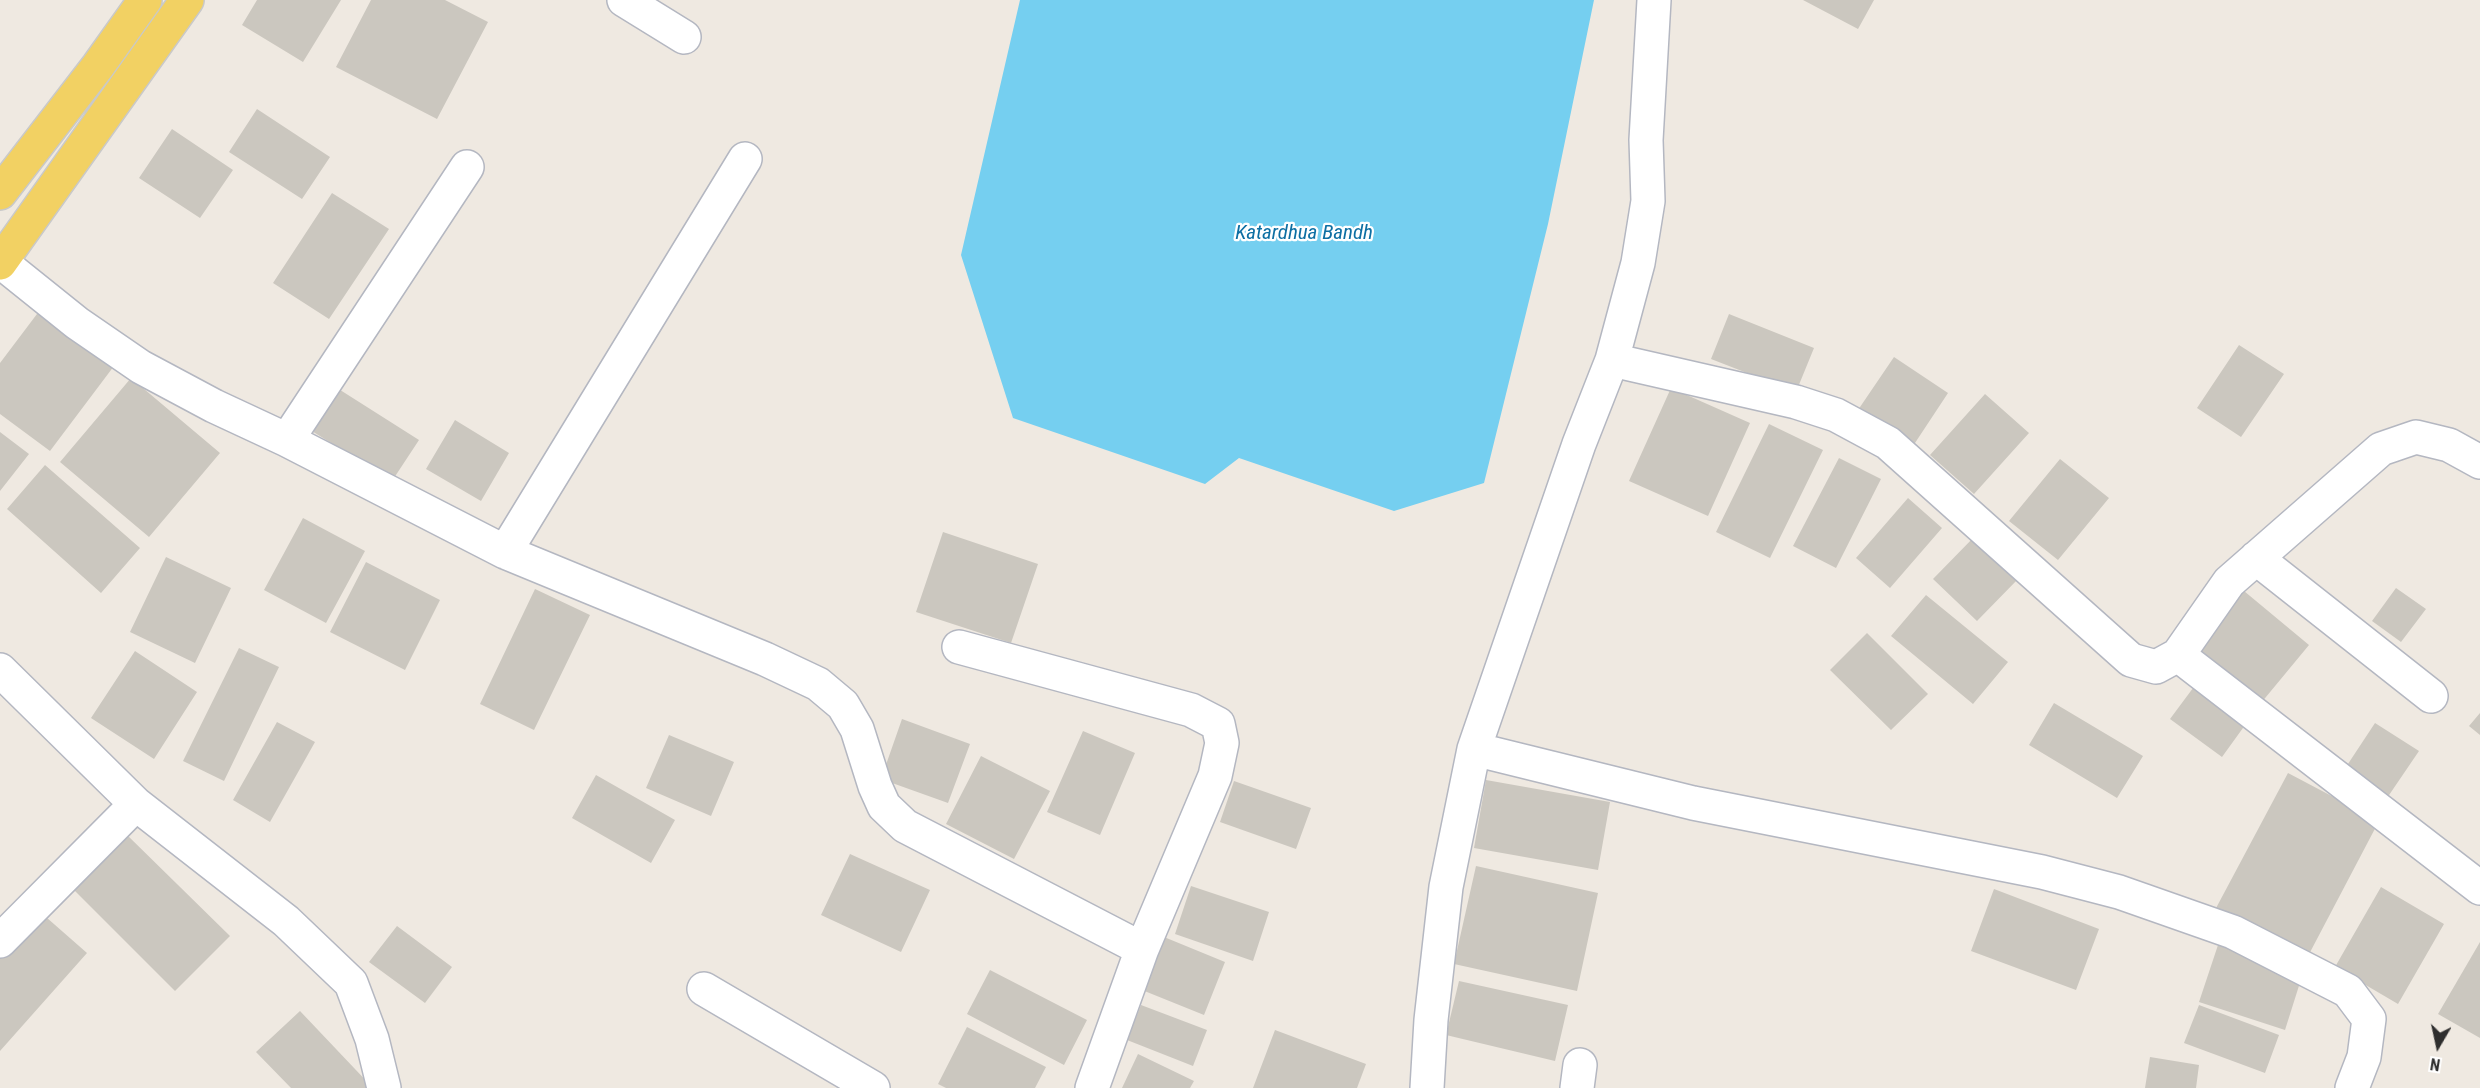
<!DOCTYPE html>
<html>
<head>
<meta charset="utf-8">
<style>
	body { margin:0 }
	#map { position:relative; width:2480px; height:1088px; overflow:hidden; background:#efe9e1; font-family:"Roboto Condensed",sans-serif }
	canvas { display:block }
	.north { position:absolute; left:2408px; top:1016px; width:60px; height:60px; -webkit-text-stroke:4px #fff; paint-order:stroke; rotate:189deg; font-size:16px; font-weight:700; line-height:24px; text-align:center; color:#2e2e2e }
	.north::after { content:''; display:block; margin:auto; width:21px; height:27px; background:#2e2e2e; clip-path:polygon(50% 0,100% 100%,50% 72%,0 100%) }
</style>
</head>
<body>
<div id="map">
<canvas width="2480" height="1088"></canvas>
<div class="north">N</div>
</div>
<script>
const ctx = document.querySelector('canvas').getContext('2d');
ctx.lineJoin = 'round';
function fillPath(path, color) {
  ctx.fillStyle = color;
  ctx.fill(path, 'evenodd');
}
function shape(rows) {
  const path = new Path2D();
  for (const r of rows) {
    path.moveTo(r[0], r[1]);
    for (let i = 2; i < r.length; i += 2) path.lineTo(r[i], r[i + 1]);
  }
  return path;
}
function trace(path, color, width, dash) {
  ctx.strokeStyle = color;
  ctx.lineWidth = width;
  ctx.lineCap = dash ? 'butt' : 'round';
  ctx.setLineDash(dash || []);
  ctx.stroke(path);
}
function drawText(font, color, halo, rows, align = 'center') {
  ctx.font = font + ' "Roboto Condensed",sans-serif';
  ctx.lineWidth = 4.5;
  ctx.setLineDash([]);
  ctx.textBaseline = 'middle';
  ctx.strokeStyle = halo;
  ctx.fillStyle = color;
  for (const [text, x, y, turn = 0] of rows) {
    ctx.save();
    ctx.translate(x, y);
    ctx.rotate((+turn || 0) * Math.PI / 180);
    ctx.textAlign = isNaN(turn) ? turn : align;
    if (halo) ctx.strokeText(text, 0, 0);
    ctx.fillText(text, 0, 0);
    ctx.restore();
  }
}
fillPath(shape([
	[1020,0,1594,0,1548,224,1484,483,1394,511,1239,458,1205,484,1013,418,961,255]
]), '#75cff0');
fillPath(shape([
	[257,0,341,0,303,62,242,25],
	[371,0,445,0,488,22,437,119,336,67],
	[1803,0,1874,0,1858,29],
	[257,109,330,157,302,199,229,152],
	[172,129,233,170,200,218,139,178],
	[332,193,389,229,329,319,273,283],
	[40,310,114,366,50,451,0,414,0,363],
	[1729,314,1814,348,1796,392,1711,359],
	[2239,345,2284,374,2241,437,2197,408],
	[1894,357,1948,393,1913,446,1858,410],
	[131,378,220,453,149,537,60,462],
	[326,381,419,440,392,481,299,423],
	[1671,388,1750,423,1708,516,1629,481],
	[1985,394,2029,433,1974,494,1930,455],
	[455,420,509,453,481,501,426,469],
	[1769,424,1823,450,1770,558,1716,532],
	[0,432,29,454,0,491],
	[1839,458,1881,479,1836,568,1793,546],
	[2060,459,2109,498,2058,560,2009,521],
	[45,465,140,548,101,593,7,509],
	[1908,498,1942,528,1890,588,1856,558],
	[303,518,365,551,326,623,264,590],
	[943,532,1038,564,1011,643,916,612],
	[1975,536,2019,578,1977,621,1933,579],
	[166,557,231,588,195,663,130,632],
	[366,562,440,600,405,670,330,632],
	[2396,588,2426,609,2401,642,2372,621],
	[535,589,590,615,534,730,480,704],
	[2244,591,2309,645,2261,703,2195,648],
	[1926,595,2008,662,1973,704,1891,636],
	[1867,633,1928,694,1891,730,1830,670],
	[239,648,279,667,224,781,183,761],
	[135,651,197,692,154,759,91,718],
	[2196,684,2248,721,2222,757,2170,719],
	[2054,703,2143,756,2117,798,2029,745],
	[2480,713,2480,735,2469,726],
	[902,719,970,744,948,803,881,779],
	[277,722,315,742,270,822,233,800],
	[2375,723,2419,751,2385,801,2342,773],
	[1083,731,1135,753,1100,835,1047,812],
	[669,735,734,762,711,816,646,788],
	[981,756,1050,791,1014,859,946,824],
	[2288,773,2379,821,2307,958,2215,910],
	[596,775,675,820,651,863,572,818],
	[1486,780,1610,802,1598,870,1474,848],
	[1234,781,1311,808,1296,849,1220,822],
	[125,833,230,936,175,991,71,887],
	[850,854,930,890,901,952,821,915],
	[1476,866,1598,893,1577,991,1454,964],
	[1191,886,1269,912,1253,961,1175,934],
	[2381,887,2444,924,2398,1004,2335,967],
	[1994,889,2099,929,2076,990,1971,951],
	[22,896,87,953,0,1051,0,921],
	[397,926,452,967,425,1003,369,962],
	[1164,937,1225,962,1204,1015,1142,990],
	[2480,942,2480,1038,2438,1014],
	[2218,945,2303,973,2285,1030,2199,1002],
	[990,970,1087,1020,1064,1065,967,1014],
	[1459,981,1568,1005,1555,1061,1446,1035],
	[1141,1005,1207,1030,1193,1066,1127,1040],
	[2199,1005,2279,1035,2265,1073,2184,1043],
	[300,1011,373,1088,291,1088,256,1052],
	[967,1027,1046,1067,1035,1088,946,1088,938,1084],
	[1275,1030,1366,1064,1357,1088,1253,1088],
	[1138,1054,1194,1081,1190,1088,1122,1088],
	[2150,1057,2199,1065,2196,1088,2145,1088]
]), '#cbc7bf');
const minor = shape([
	[624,0,684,37],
	[1,262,77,323,141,367,214,406,287,440,505,552,765,659,818,684,843,705,857,729,875,786,884,806,905,826,1142,949],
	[1612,360,1796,402,1836,415,1888,443,2131,660,2156,667,2178,655,2229,582,2381,449,2416,437,2449,445,2480,462],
	[287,440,467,167],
	[505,552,745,159],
	[2256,558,2431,696],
	[959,647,1191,710,1218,724,1222,743,1215,776,1142,949,1092,1088],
	[2178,655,2480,888],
	[0,670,136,804,286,921,351,983,372,1039,384,1088],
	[1474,749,1693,803,2042,872,2119,892,2233,932,2348,991,2369,1019,2364,1057,2352,1088],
	[0,941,136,804],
	[704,989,873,1088],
	[1427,1088,1431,1020,1446,887,1474,749,1579,444,1612,360,1638,263,1648,201,1646,140,1654,0],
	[1577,1088,1580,1065]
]);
const primary = shape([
	[0,193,98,66,145,0],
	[0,263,187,0]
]);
trace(minor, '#b4b7c1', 36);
trace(primary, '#c9c9c9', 36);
trace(minor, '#fff', 33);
trace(primary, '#f2d163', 33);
drawText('italic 21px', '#0d6fa3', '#fff', [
	["Katardhua Bandh",1304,234]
]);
</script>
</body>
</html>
